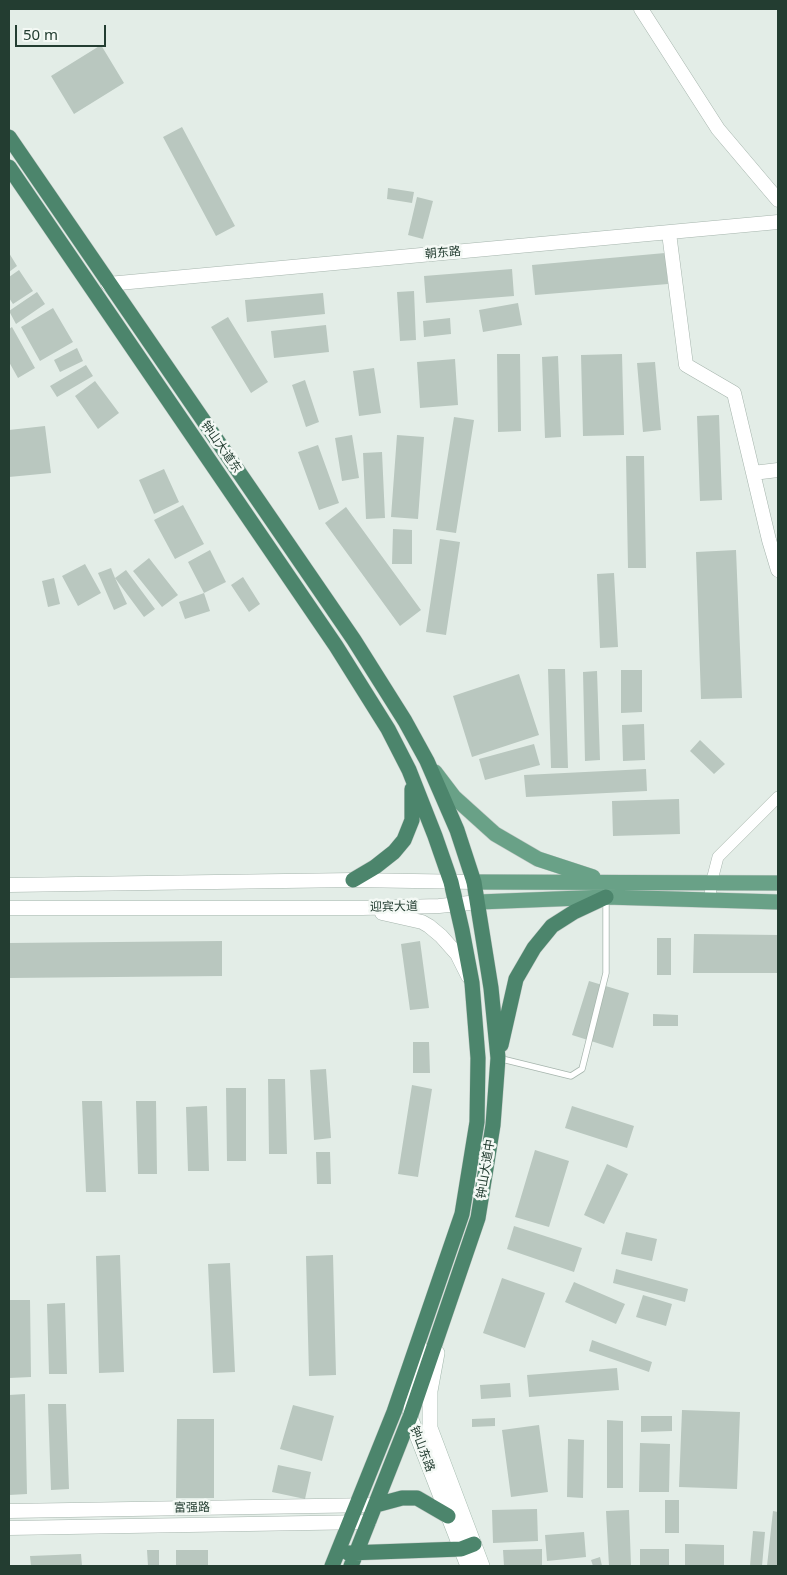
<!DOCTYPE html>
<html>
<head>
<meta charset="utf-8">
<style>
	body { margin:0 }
	#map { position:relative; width:787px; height:1575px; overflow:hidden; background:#e3ede7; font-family:"Noto Sans",sans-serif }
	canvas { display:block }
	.frame { position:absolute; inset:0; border:10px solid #233d31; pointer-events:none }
	.scale { position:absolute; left:15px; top:25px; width:91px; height:22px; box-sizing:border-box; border:2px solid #233d31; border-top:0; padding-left:6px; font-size:15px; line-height:18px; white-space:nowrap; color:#233d31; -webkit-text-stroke:4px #f4f9f5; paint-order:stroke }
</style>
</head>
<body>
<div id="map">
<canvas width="787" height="1575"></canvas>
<div class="frame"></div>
<div class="scale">50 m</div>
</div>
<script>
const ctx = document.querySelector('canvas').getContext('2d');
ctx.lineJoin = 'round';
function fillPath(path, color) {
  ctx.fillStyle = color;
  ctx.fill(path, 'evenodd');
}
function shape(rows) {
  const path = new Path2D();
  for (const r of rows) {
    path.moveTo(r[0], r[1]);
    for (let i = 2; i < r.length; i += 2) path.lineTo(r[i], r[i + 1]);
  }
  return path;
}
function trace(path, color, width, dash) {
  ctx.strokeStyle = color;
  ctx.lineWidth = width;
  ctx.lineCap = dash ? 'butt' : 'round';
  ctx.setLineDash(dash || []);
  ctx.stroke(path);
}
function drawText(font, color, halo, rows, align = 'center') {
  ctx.font = font + ' "Noto Sans","Noto Sans SC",sans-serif';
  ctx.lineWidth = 5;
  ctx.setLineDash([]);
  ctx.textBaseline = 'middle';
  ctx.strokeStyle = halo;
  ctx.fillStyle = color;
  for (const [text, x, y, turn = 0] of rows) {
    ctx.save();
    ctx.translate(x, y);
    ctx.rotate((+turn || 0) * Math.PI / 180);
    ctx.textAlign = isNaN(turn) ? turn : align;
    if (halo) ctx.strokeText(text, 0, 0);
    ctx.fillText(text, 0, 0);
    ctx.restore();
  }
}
fillPath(shape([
	[101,45,124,83,74,114,51,76],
	[182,127,235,226,216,236,163,137],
	[388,188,414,192,412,203,387,199],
	[417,197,433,201,423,239,408,235],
	[9,253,17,266,9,272],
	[665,253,668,284,535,295,532,265],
	[512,269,514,296,426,303,424,276],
	[19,270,33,291,13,304,9,298,9,277],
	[414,291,416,340,400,341,397,292],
	[37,292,45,304,16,324,9,311],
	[323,293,325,314,247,322,245,300],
	[518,303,522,325,483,332,479,310],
	[53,308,73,342,40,361,21,327],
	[228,317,268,382,251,393,211,327],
	[450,318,451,334,424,337,423,321],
	[326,325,329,352,274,358,271,331],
	[12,327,35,368,18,378,9,362,9,329],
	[77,348,83,361,60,372,54,360],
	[497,354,520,354,521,431,498,432],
	[622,354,624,435,583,436,581,355],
	[558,356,561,437,545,438,542,357],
	[455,359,458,405,420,408,417,362],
	[655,362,661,430,643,432,637,363],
	[86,365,93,376,57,397,50,386],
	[374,368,381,413,359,416,353,371],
	[305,380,319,422,306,427,292,385],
	[95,381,119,413,98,429,75,396],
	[719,415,722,500,700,501,697,416],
	[454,417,474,420,456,533,436,530],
	[45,426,51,473,9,477,9,430],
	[352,435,359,478,342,481,335,438],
	[397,435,424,437,418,519,391,517],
	[318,445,339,503,319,510,298,452],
	[382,452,385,518,366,519,363,453],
	[626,456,644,456,646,568,628,568],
	[164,469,179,502,154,514,139,480],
	[183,505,204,544,175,559,154,520],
	[346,507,421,610,400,626,325,523],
	[393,529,412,530,412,564,392,564],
	[440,539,460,542,446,635,426,632],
	[210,550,226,582,204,593,188,562],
	[736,550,742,698,701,699,696,552],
	[149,558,178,595,162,607,133,571],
	[85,564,101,593,78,606,62,576],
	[111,568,115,578,126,570,155,609,144,617,115,578,127,604,114,610,98,573],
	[614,573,618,647,600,648,597,574],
	[243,577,260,604,249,612,231,585],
	[54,578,60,604,48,607,42,581],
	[204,593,210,611,185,619,179,602],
	[548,669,565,669,568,768,551,768],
	[621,670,642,670,642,712,621,713],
	[597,671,600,760,585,761,583,672],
	[519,674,539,735,472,757,453,696],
	[644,724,645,760,623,761,622,725],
	[700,740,725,764,714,774,690,751],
	[534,744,540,765,485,780,479,759],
	[646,769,647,791,526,797,524,775],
	[679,799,680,834,613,836,612,801],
	[694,934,778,935,778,973,693,973],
	[657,938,671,938,671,975,657,975],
	[222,941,222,976,9,978,9,943],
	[420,941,429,1008,410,1010,401,944],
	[589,981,629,993,613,1048,572,1035],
	[653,1014,678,1015,678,1026,653,1026],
	[413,1042,429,1042,430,1073,413,1073],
	[326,1069,331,1138,314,1140,310,1070],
	[268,1079,285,1079,287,1154,269,1154],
	[412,1085,432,1089,418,1177,398,1174],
	[226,1088,246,1088,246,1161,227,1161],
	[82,1101,102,1101,106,1192,86,1192],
	[136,1101,156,1101,157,1174,138,1174],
	[207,1106,209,1171,188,1171,186,1107],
	[572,1106,634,1126,627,1148,565,1128],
	[535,1150,569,1161,549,1227,515,1217],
	[316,1152,330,1152,331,1184,317,1184],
	[607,1164,628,1174,604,1224,584,1215],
	[514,1226,582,1248,574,1272,507,1249],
	[626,1232,657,1239,652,1261,621,1254],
	[120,1255,124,1372,99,1373,96,1256],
	[333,1255,336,1375,309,1376,306,1256],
	[230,1263,235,1372,213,1373,208,1264],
	[616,1269,688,1289,685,1302,613,1283],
	[502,1278,545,1293,525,1348,483,1333],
	[574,1282,625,1304,616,1324,565,1302],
	[643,1295,672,1304,666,1326,636,1317],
	[9,1300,30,1300,31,1377,9,1378],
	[65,1303,67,1374,49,1374,47,1304],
	[592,1340,652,1362,649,1372,589,1351],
	[617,1368,619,1390,529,1397,527,1375],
	[510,1383,511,1397,481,1399,480,1385],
	[25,1394,27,1494,9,1495,9,1395],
	[48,1404,66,1404,69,1489,51,1490],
	[293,1405,334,1416,322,1461,280,1449],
	[682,1410,740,1412,737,1489,679,1487],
	[641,1416,672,1416,672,1431,641,1432],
	[495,1418,495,1426,472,1427,472,1419],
	[177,1419,214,1419,214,1498,176,1498],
	[607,1420,623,1421,623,1488,607,1488],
	[539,1425,548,1492,511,1497,502,1430],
	[568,1439,584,1440,583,1498,567,1497],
	[640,1443,670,1444,669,1492,639,1492],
	[278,1465,311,1472,305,1499,272,1492],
	[665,1500,679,1500,679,1533,665,1533],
	[537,1509,538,1541,493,1543,492,1510],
	[629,1510,631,1566,609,1566,606,1511],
	[773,1511,778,1512,778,1566,767,1566],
	[753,1531,765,1532,762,1566,750,1566],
	[584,1532,586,1557,547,1561,545,1535],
	[685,1544,724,1545,724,1566,685,1566],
	[542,1549,542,1566,504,1566,503,1550],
	[640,1549,669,1549,669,1566,640,1566],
	[147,1550,159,1550,159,1566,148,1566],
	[176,1550,208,1550,208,1566,176,1566],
	[81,1554,82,1566,31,1566,30,1556],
	[600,1557,602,1566,593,1566,591,1560]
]), '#b9c7bf');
const service = shape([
	[498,1058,571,1076,582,1069,606,973,606,900]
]);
const minor = shape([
	[710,901,711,884,718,857,778,797]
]);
const tertiary = shape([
	[641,9,718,129,778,200],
	[669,233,686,365,734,393,769,540,778,570],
	[108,284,778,222],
	[753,473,778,470],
	[9,885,353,880,474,882],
	[9,908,362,908,439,906,479,902],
	[382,913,422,922,429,926,441,936,457,954,468,976],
	[9,1511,376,1505],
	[9,1528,369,1522]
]);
const secondary = shape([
	[420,1348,410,1417,468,1566],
	[437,1353,430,1391,430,1428,482,1566]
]);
const primary = shape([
	[435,772,454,797,495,834,538,859,593,877],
	[474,882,778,883],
	[479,902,606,897,778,902]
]);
const trunk = shape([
	[9,137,354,640,405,721,427,761,457,830,474,882,491,988,498,1058,493,1125,478,1218,410,1417,351,1566],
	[9,167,336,646,388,729,409,770,435,836,451,882,462,930,472,983,478,1058,477,1122,462,1214,394,1412,332,1566],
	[353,880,375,867,394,852,404,840,412,820,412,789],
	[501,1045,516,979,534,948,552,926,574,912,606,897],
	[376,1505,402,1498,417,1498,448,1516],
	[348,1553,461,1549,474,1544]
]);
trace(service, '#a6b5ad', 7);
trace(minor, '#a6b5ad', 12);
trace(tertiary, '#a6b5ad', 15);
trace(secondary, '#a2b8ac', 16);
trace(primary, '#c1c9c5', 16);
trace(trunk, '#c1c9c5', 16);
trace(service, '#fff', 5.5);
trace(minor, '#fff', 11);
trace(tertiary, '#fff', 14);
trace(secondary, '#fff', 15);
trace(primary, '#69a187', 15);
trace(trunk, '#4c856c', 15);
drawText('12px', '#233d31', '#f4f9f5', [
	["朝东路",443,253,-5],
	["钟山大道东",221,447,55],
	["迎宾大道",394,907,-1],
	["钟山大道中",486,1169,-81],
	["钟山东路",422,1449,69],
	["富强路",192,1508,-1]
]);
</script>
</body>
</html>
